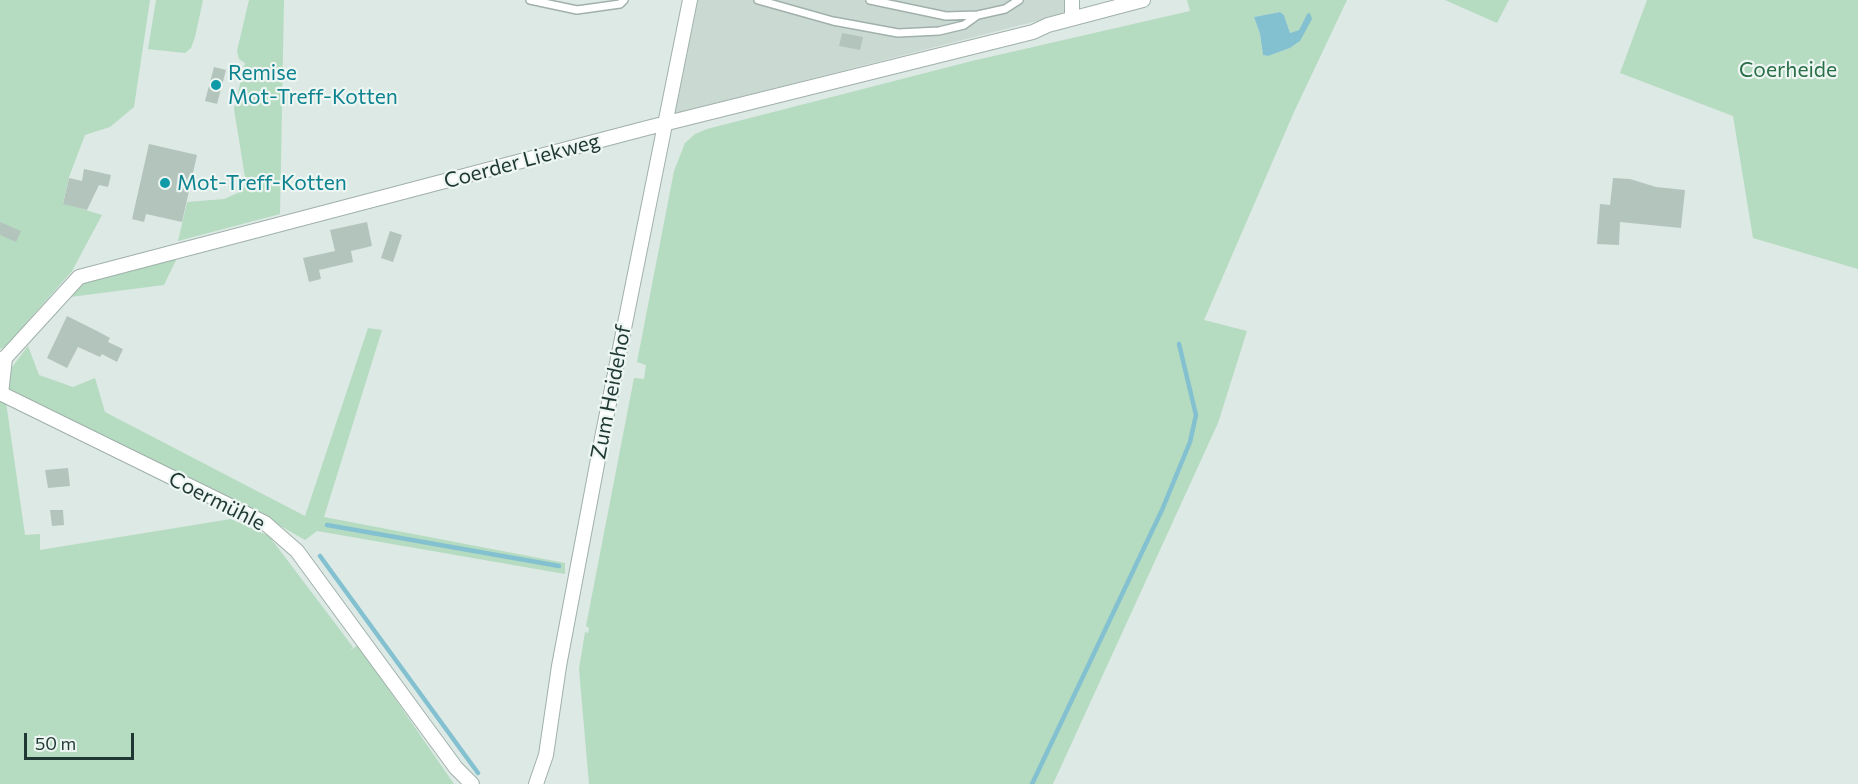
<!DOCTYPE html>
<html>
<head>
<meta charset="utf-8">
<style>
	body { margin:0 }
	#map { position:relative; width:1858px; height:784px; overflow:hidden; background:#dde9e4; font-family:Commissioner,sans-serif }
	canvas { display:block }
	.scale { position:absolute; left:24px; top:733px; width:110px; height:27px; box-sizing:border-box; border:3px solid #1f3833; border-top:0; padding-left:8px; font-size:18px; line-height:21px; white-space:nowrap; color:#1f3833; -webkit-text-stroke:4px #edf6f2; paint-order:stroke }
</style>
</head>
<body>
<div id="map">
<canvas width="1858" height="784"></canvas>
<div class="scale">50 m</div>
</div>
<script>
const ctx = document.querySelector('canvas').getContext('2d');
ctx.lineJoin = 'round';
function fillPath(path, color) {
  ctx.fillStyle = color;
  ctx.fill(path, 'evenodd');
}
function shape(rows) {
  const path = new Path2D();
  for (const r of rows) {
    path.moveTo(r[0], r[1]);
    for (let i = 2; i < r.length; i += 2) path.lineTo(r[i], r[i + 1]);
  }
  return path;
}
function trace(path, color, width, dash) {
  ctx.strokeStyle = color;
  ctx.lineWidth = width;
  ctx.lineCap = dash ? 'butt' : 'round';
  ctx.setLineDash(dash || []);
  ctx.stroke(path);
}
function drawText(font, color, halo, rows, align = 'center') {
  ctx.font = font + ' Commissioner,sans-serif';
  ctx.lineWidth = 4.5;
  ctx.setLineDash([]);
  ctx.textBaseline = 'middle';
  ctx.strokeStyle = halo;
  ctx.fillStyle = color;
  for (const [text, x, y, turn = 0] of rows) {
    ctx.save();
    ctx.translate(x, y);
    ctx.rotate((+turn || 0) * Math.PI / 180);
    ctx.textAlign = isNaN(turn) ? turn : align;
    if (halo) ctx.strokeText(text, 0, 0);
    ctx.fillText(text, 0, 0);
    ctx.restore();
  }
}
fillPath(shape([
	[697,0,1067,0,1064,14,674,114]
]), '#cbd9d3');
fillPath(shape([
	[0,0,150,0,134,107,110,127,85,135,69,177,63,203,102,215,72,271,5,347,0,349],
	[156,0,203,0,195,37,191,48,185,53,148,49],
	[249,0,284,0,280,214,178,241,187,202,224,199,240,192,246,183,234,109,245,63,239,59,237,51],
	[1187,0,1347,0,1294,112,1204,320,1247,331,1218,423,1053,784,589,784,579,669,585,632,588,633,589,628,586,626,634,378,644,379,646,365,637,362,674,171,685,143,695,134,707,129,972,61,1190,11],
	[1280,12,1284,15,1290,33,1299,30,1307,14,1300,41,1290,48,1268,56,1263,55,1260,34,1254,17],
	[1445,0,1509,0,1497,23],
	[1647,0,1858,0,1858,269,1753,238,1733,116,1620,73],
	[177,258,164,285,70,297,81,281],
	[368,328,382,330,324,517,565,563,565,574,317,531,305,540,265,517,5,387,7,374,28,346,39,375,73,387,95,378,105,412,305,516],
	[0,401,6,402,25,535,40,534,40,550,231,519,269,536,353,647,349,651,358,645,454,784,0,784]
]), '#b5dbc1');
fillPath(shape([
	[1280,12,1284,15,1290,33,1299,30,1307,14,1310,13,1312,19,1300,41,1290,48,1268,56,1263,55,1260,34,1254,17]
]), '#84c1d0');
trace(shape([
	[327,525,559,566],
	[320,556,478,773],
	[1032,784,1162,510,1190,442,1196,415,1179,344]
]), '#84c1d0', 4.5);
fillPath(shape([
	[842,33,863,37,860,50,839,46],
	[214,67,226,70,217,104,205,101],
	[149,144,197,155,182,222,146,214,144,222,132,219],
	[84,169,111,175,108,187,99,185,87,210,63,204,69,178,82,181],
	[1613,178,1630,179,1656,187,1685,190,1681,228,1620,222,1619,245,1597,244,1600,204,1610,205],
	[0,222,21,231,16,242,0,235],
	[367,222,372,246,351,251,353,262,319,270,321,279,309,282,303,258,335,251,330,230],
	[390,231,402,235,393,262,381,258],
	[67,316,99,332,110,338,108,342,123,349,117,362,102,354,100,357,78,347,67,368,47,358],
	[68,468,70,486,48,488,45,470],
	[50,510,63,510,64,525,52,526]
]), '#b3c4bd');
const lane = shape([
	[530,0,577,10,620,4,624,0],
	[758,0,833,21,898,33,939,31,964,25,978,15],
	[870,0,946,16,978,15,1005,9,1019,0]
]);
const street = shape([
	[1072,18,1072,0],
	[0,359,5,358,79,277,647,128,1033,32,1048,25,1143,0],
	[0,393,265,523,297,551,456,768,472,784],
	[1,394,5,358],
	[536,784,546,755,559,666,602,438,690,0]
]);
trace(lane, '#a0b0ab', 10);
trace(street, '#a0b0ab', 16);
trace(lane, '#fff', 7);
trace(street, '#fff', 14);
for (const [x, y, r, color] of [
	[216,85,6,"#0f9aa8"],
	[165,183,6,"#0f9aa8"]
]) {
  const dot = new Path2D();
  dot.arc(x, y, r, 0, 2 * Math.PI);
  ctx.fillStyle = color;
  ctx.fill(dot);
  trace(dot, '#edf6f2', 2);
}
drawText('21px', '#296f47', '#edf6f2', [
	["Coerheide",1788,70]
]);
drawText('21px', '#0d838f', '#edf6f2', [
	["Remise",228,73],
	["Mot-Treff-Kotten",228,97],
	["Mot-Treff-Kotten",177,183]
], 'left');
drawText('21px', '#1f3833', '#edf6f2', [
	["Coerder Liekweg",522,161,-15],
	["Zum Heidehof",611,392,-79],
	["Coermühle",217,501,27]
]);
</script>
</body>
</html>
